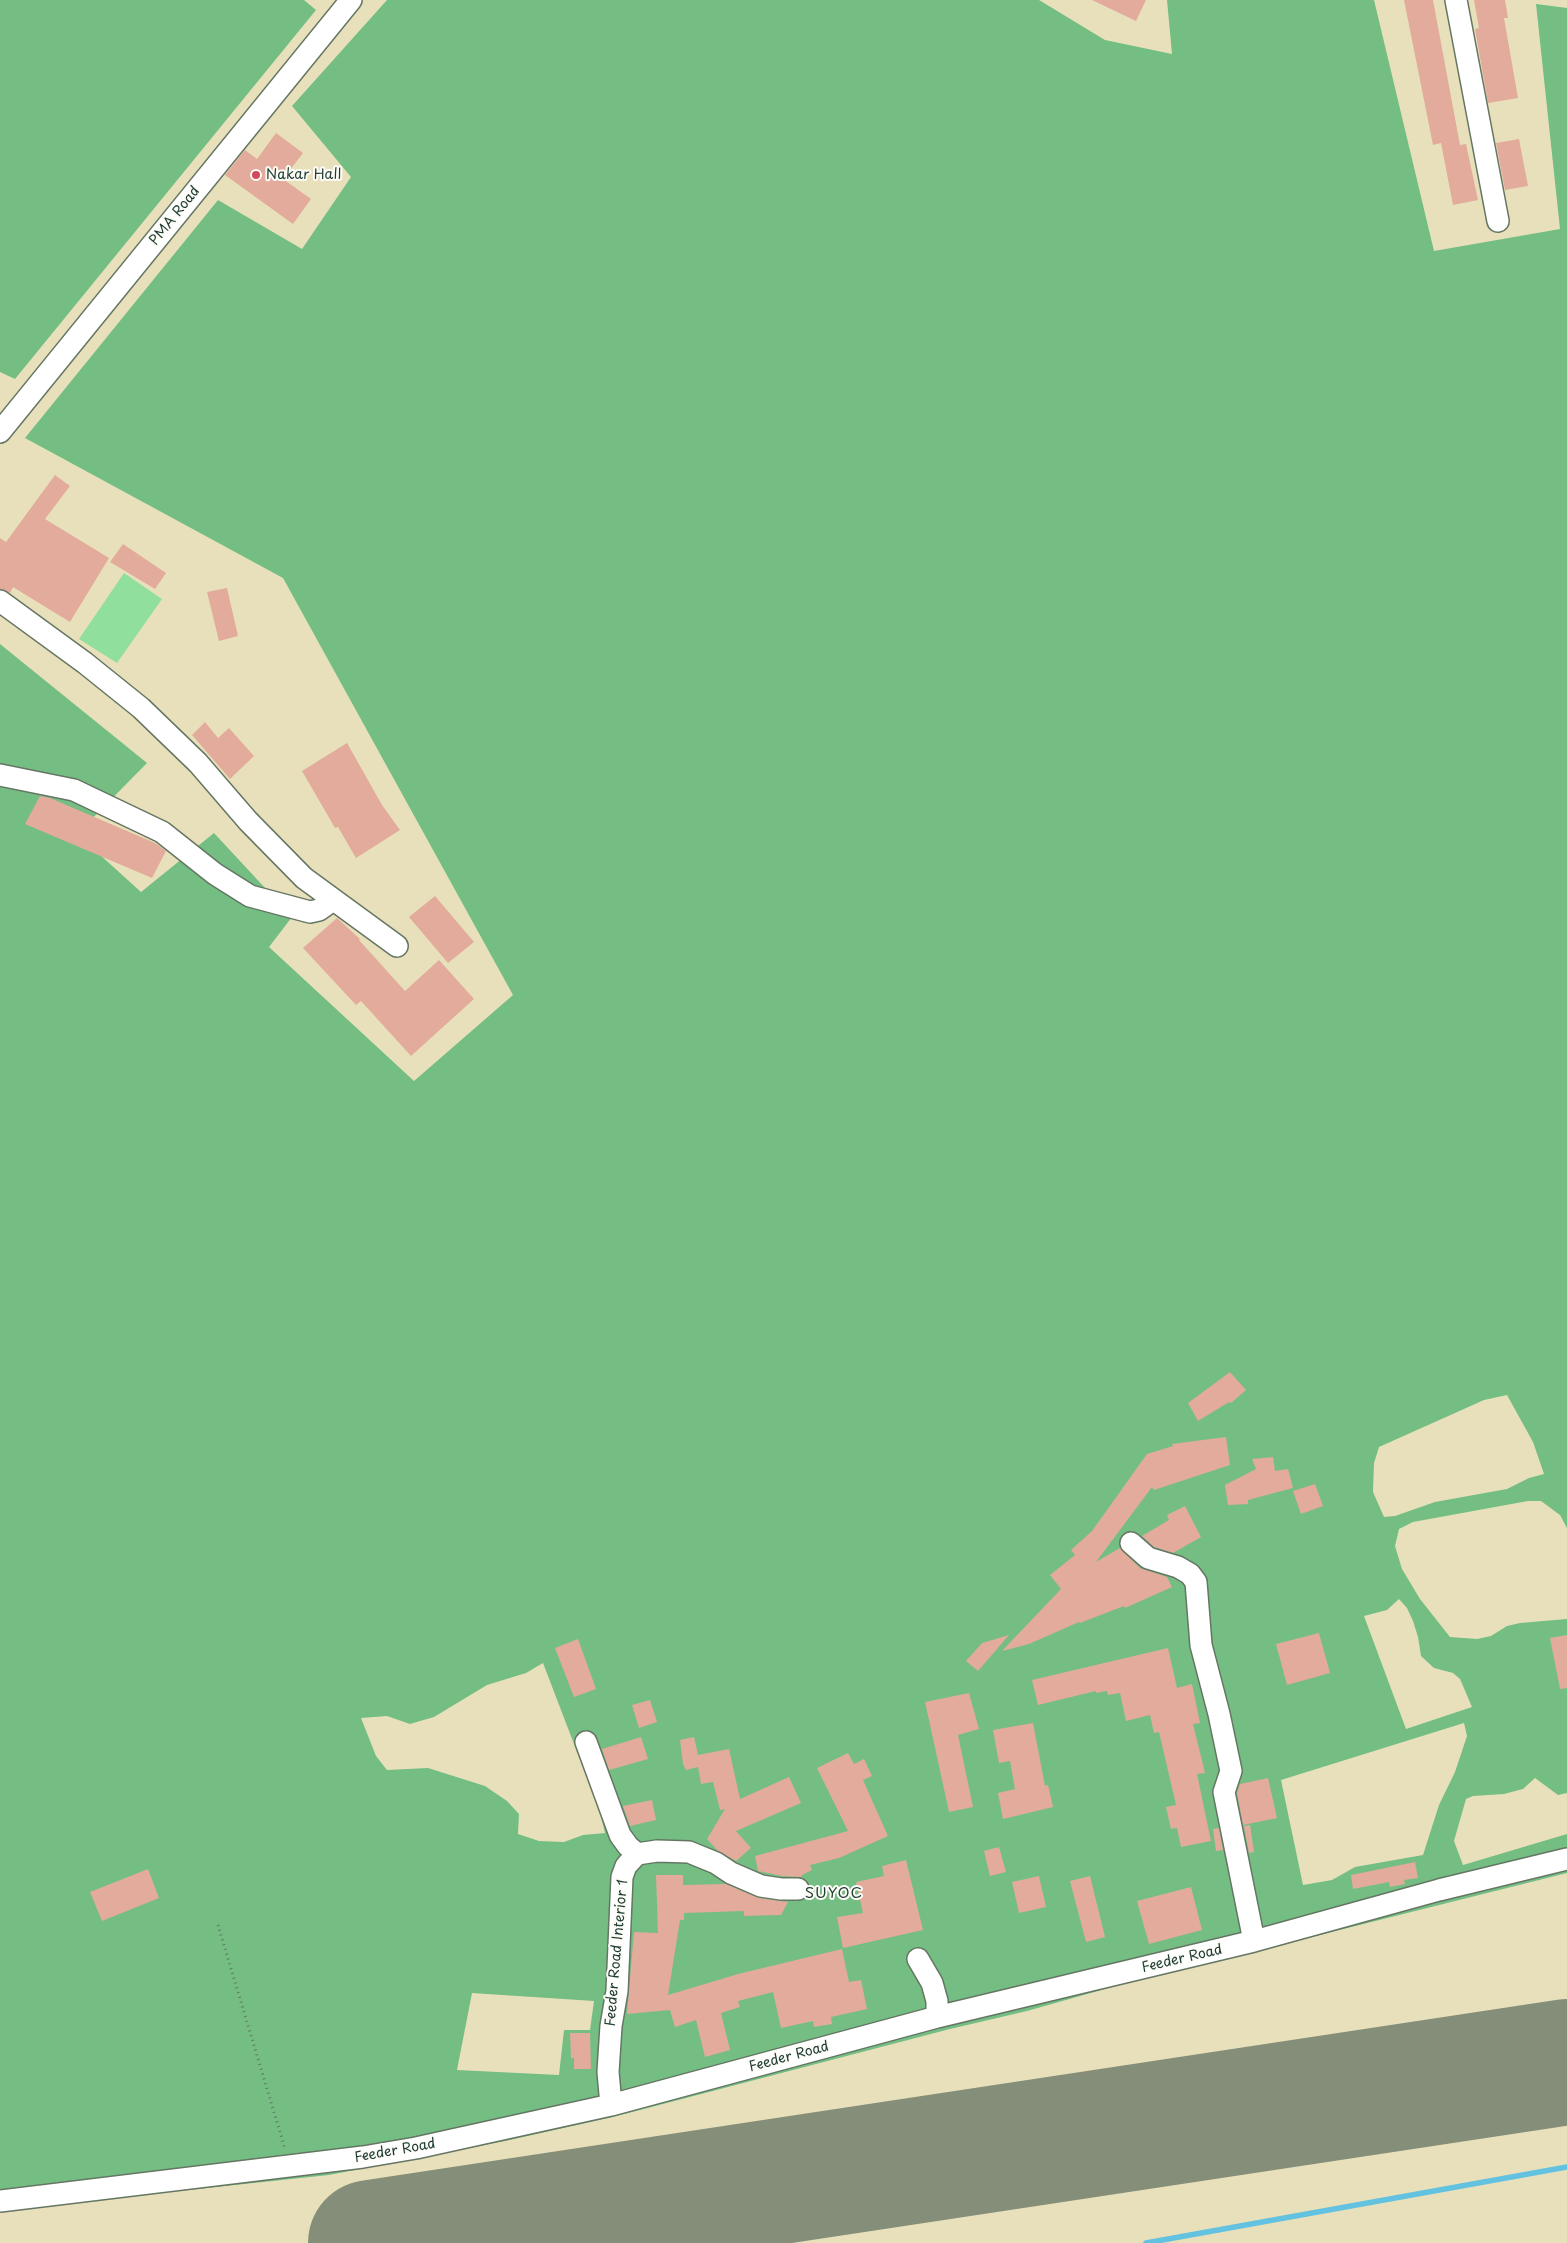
<!DOCTYPE html>
<html>
<head>
<meta charset="utf-8">
<style>
	body { margin:0 }
	canvas { display:block; background:#e8e0bb }
</style>
</head>
<body>
<canvas width="1567" height="2243"></canvas>
<script>
const ctx = document.querySelector('canvas').getContext('2d');
ctx.lineJoin = 'round';
function fillPath(path, color) {
  ctx.fillStyle = color;
  ctx.fill(path, 'evenodd');
}
function shape(rows) {
  const path = new Path2D();
  for (const r of rows) {
    path.moveTo(r[0], r[1]);
    for (let i = 2; i < r.length; i += 2) path.lineTo(r[i], r[i + 1]);
  }
  return path;
}
function trace(path, color, width, dash) {
  ctx.strokeStyle = color;
  ctx.lineWidth = width;
  ctx.lineCap = dash ? 'butt' : 'round';
  ctx.setLineDash(dash || []);
  ctx.stroke(path);
}
function drawText(font, color, halo, rows, align = 'center') {
  ctx.font = font + ' "Playpen Sans",sans-serif';
  ctx.lineWidth = 4;
  ctx.setLineDash([]);
  ctx.textBaseline = 'middle';
  ctx.strokeStyle = halo;
  ctx.fillStyle = color;
  for (const [text, x, y, turn = 0] of rows) {
    ctx.save();
    ctx.translate(x, y);
    ctx.rotate((+turn || 0) * Math.PI / 180);
    ctx.textAlign = isNaN(turn) ? turn : align;
    if (halo) ctx.strokeText(text, 0, 0);
    ctx.fillText(text, 0, 0);
    ctx.restore();
  }
}
fillPath(shape([
	[124,573,162,599,117,663,79,639]
]), '#91df9d');
fillPath(shape([
	[0,0,304,0,316,10,15,379,0,372],
	[387,0,1039,0,1105,40,1172,54,1167,0,1374,0,1434,251,1560,229,1536,4,1567,8,1567,1528,1560,1515,1541,1501,1528,1501,1413,1522,1399,1529,1395,1546,1402,1569,1420,1599,1450,1637,1477,1639,1491,1636,1507,1626,1520,1623,1567,1619,1567,1793,1558,1795,1535,1778,1523,1789,1504,1794,1473,1796,1466,1799,1454,1841,1463,1865,1567,1834,1567,1873,1112,1987,1027,2011,950,2029,617,2116,505,2141,329,2175,0,2210,0,644,147,763,77,834,141,892,214,833,292,917,269,947,414,1081,513,995,283,578,25,438,218,200,302,249,351,177,292,106],
	[1507,1395,1533,1442,1544,1474,1529,1478,1507,1489,1435,1502,1395,1516,1384,1517,1373,1492,1374,1463,1379,1447,1484,1400],
	[1399,1599,1407,1608,1413,1621,1418,1637,1421,1656,1434,1668,1453,1673,1460,1679,1472,1707,1406,1729,1364,1616,1387,1610],
	[543,1663,600,1812,605,1833,583,1835,564,1842,539,1841,518,1834,519,1814,507,1801,485,1786,428,1768,387,1770,376,1756,361,1718,387,1716,410,1724,434,1717,487,1685,526,1673],
	[1464,1723,1467,1736,1455,1772,1439,1805,1423,1855,1355,1867,1332,1880,1303,1885,1281,1780],
	[472,1993,594,2001,590,2030,564,2030,559,2075,457,2070]
]), '#74be84');
trace(shape([
	[1146,2243,1567,2167]
]), '#62c2e0', 5.5);
trace(shape([
	[371,2243,1567,2062]
]), '#848e78', 126);
fillPath(shape([
	[1092,0,1146,0,1136,21],
	[1404,0,1433,0,1460,145,1466,144,1478,200,1453,205,1441,143,1433,145],
	[1474,0,1505,0,1508,18,1504,18,1518,98,1488,103,1475,29,1479,28],
	[276,133,303,153,283,179,311,199,293,224,225,175,245,150,257,159],
	[1519,139,1528,186,1505,190,1496,143],
	[55,475,70,486,45,519,109,558,70,622,13,587,10,593,0,589,0,538,6,542],
	[123,544,166,573,155,589,110,562],
	[227,588,238,636,219,641,207,592],
	[205,722,218,738,229,728,254,756,230,779,192,735],
	[347,743,382,805,400,830,356,858,338,827,335,828,302,771],
	[40,796,50,798,155,843,166,851,152,878,25,824],
	[435,896,474,942,448,963,409,917],
	[337,918,360,939,359,940,405,991,439,960,474,999,411,1056,361,1001,356,1005,303,948],
	[1230,1372,1246,1390,1231,1403,1229,1402,1198,1421,1188,1403],
	[1226,1437,1230,1465,1154,1490,1152,1487,1096,1562,1120,1548,1140,1568,1167,1577,1172,1587,1125,1608,1124,1606,1080,1623,1079,1622,1029,1644,1002,1651,1061,1589,1050,1575,1075,1555,1071,1550,1092,1531,1147,1454,1173,1446,1172,1444],
	[1273,1457,1275,1471,1288,1469,1293,1488,1248,1500,1248,1504,1228,1505,1225,1485,1256,1469,1252,1459],
	[1315,1484,1323,1506,1301,1514,1293,1491],
	[1185,1506,1201,1537,1173,1553,1154,1547,1142,1536,1169,1520,1167,1515],
	[1319,1633,1330,1673,1287,1685,1276,1644],
	[1009,1635,978,1671,966,1661,982,1643],
	[1567,1635,1567,1688,1560,1689,1550,1638],
	[578,1639,596,1689,574,1697,555,1648],
	[1168,1648,1177,1688,1192,1684,1200,1723,1193,1724,1205,1773,1197,1774,1211,1841,1181,1847,1177,1828,1171,1829,1166,1807,1176,1805,1159,1732,1154,1733,1150,1715,1126,1721,1120,1693,1108,1695,1107,1691,1096,1693,1096,1691,1038,1705,1032,1680],
	[969,1693,979,1729,958,1735,973,1807,949,1812,925,1702],
	[650,1700,657,1722,639,1728,632,1705],
	[1033,1723,1045,1786,1048,1785,1053,1807,1003,1819,998,1793,1015,1789,1010,1761,999,1763,993,1730],
	[641,1737,648,1759,609,1770,602,1749],
	[694,1737,698,1755,729,1749,740,1799,789,1777,801,1803,736,1831,751,1848,736,1861,717,1850,707,1839,725,1809,720,1810,713,1782,701,1784,698,1767,686,1770,683,1764,680,1740],
	[848,1753,854,1764,864,1759,872,1776,863,1780,888,1836,839,1858,810,1865,812,1870,802,1875,801,1877,782,1876,758,1871,755,1856,848,1831,817,1768],
	[1268,1778,1277,1818,1243,1825,1237,1793,1240,1784],
	[652,1800,656,1820,630,1826,623,1806],
	[1250,1825,1254,1852,1249,1853,1244,1826],
	[1219,1828,1223,1850,1216,1851,1213,1829],
	[999,1847,1006,1872,990,1876,984,1851],
	[906,1860,923,1930,843,1948,837,1917,863,1913,856,1882,884,1876,882,1866],
	[1415,1862,1418,1878,1404,1880,1405,1884,1390,1887,1389,1882,1353,1889,1351,1875],
	[148,1869,159,1898,102,1921,90,1892],
	[656,1875,683,1875,683,1885,726,1884,759,1898,788,1902,781,1915,744,1916,744,1911,684,1913,684,1920,680,1920,668,1995,738,1974,842,1949,849,1982,861,1980,867,2009,831,2017,832,2024,814,2027,813,2021,781,2028,773,1992,738,2001,740,2007,721,2013,730,2050,705,2057,696,2020,675,2027,670,2010,627,2014,634,1932,658,1933],
	[1039,1876,1046,1907,1019,1913,1012,1882],
	[1090,1876,1105,1937,1086,1942,1070,1881],
	[1191,1887,1202,1930,1149,1944,1137,1901],
	[570,2033,590,2033,591,2069,574,2069,574,2058,571,2058]
]), '#e2ab9b');
const minor = shape([
	[1456,0,1498,221],
	[0,432,351,0],
	[0,601,85,663,141,708,198,763,248,821,304,878,397,946],
	[0,775,74,790,162,832,215,874,250,896,310,912,319,910,333,900],
	[1131,1543,1148,1558,1178,1567,1190,1574,1196,1582,1201,1645,1219,1714,1231,1771,1224,1792,1254,1941],
	[586,1742,620,1835,628,1846,637,1854],
	[918,1959,932,1983,937,2001,937,2017],
	[611,2105,608,2072,611,2026,617,1991,622,1877,626,1866,637,1854,657,1851,689,1852,716,1863,731,1873,761,1886,781,1889,798,1889],
	[0,2201,363,2157,416,2148,611,2105,937,2017,1254,1941,1439,1890,1567,1859]
]);
trace(minor, '#657663', 24);
trace(shape([
	[218,1925,285,2149]
]), '#657663', 3, [1, 4]);
trace(minor, '#fff', 21);
for (const [x, y, r, color] of [
	[256,175,5,"#d1495b"]
]) {
  const dot = new Path2D();
  dot.arc(x, y, r, 0, 2 * Math.PI);
  ctx.fillStyle = color;
  ctx.fill(dot);
  trace(dot, '#fdfcf7', 2);
}
drawText('14px', '#1f3d34', '#fdfcf7', [
	["Nakar Hall",266,175]
], 'left');
drawText('14px', '#1f3d34', '#fdfcf7', [
	["PMA Road",175,216,-51],
	["Feeder Road Interior 1",617,1953,-85],
	["Feeder Road",1182,1959,-13],
	["Feeder Road",789,2057,-15],
	["Feeder Road",395,2151,-10]
]);
ctx.letterSpacing = '1px';
drawText('15px', '#1f3d34', '#fdfcf7', [
	["SUYOC",834,1894]
]);
ctx.letterSpacing = '0px';
</script>
</body>
</html>
